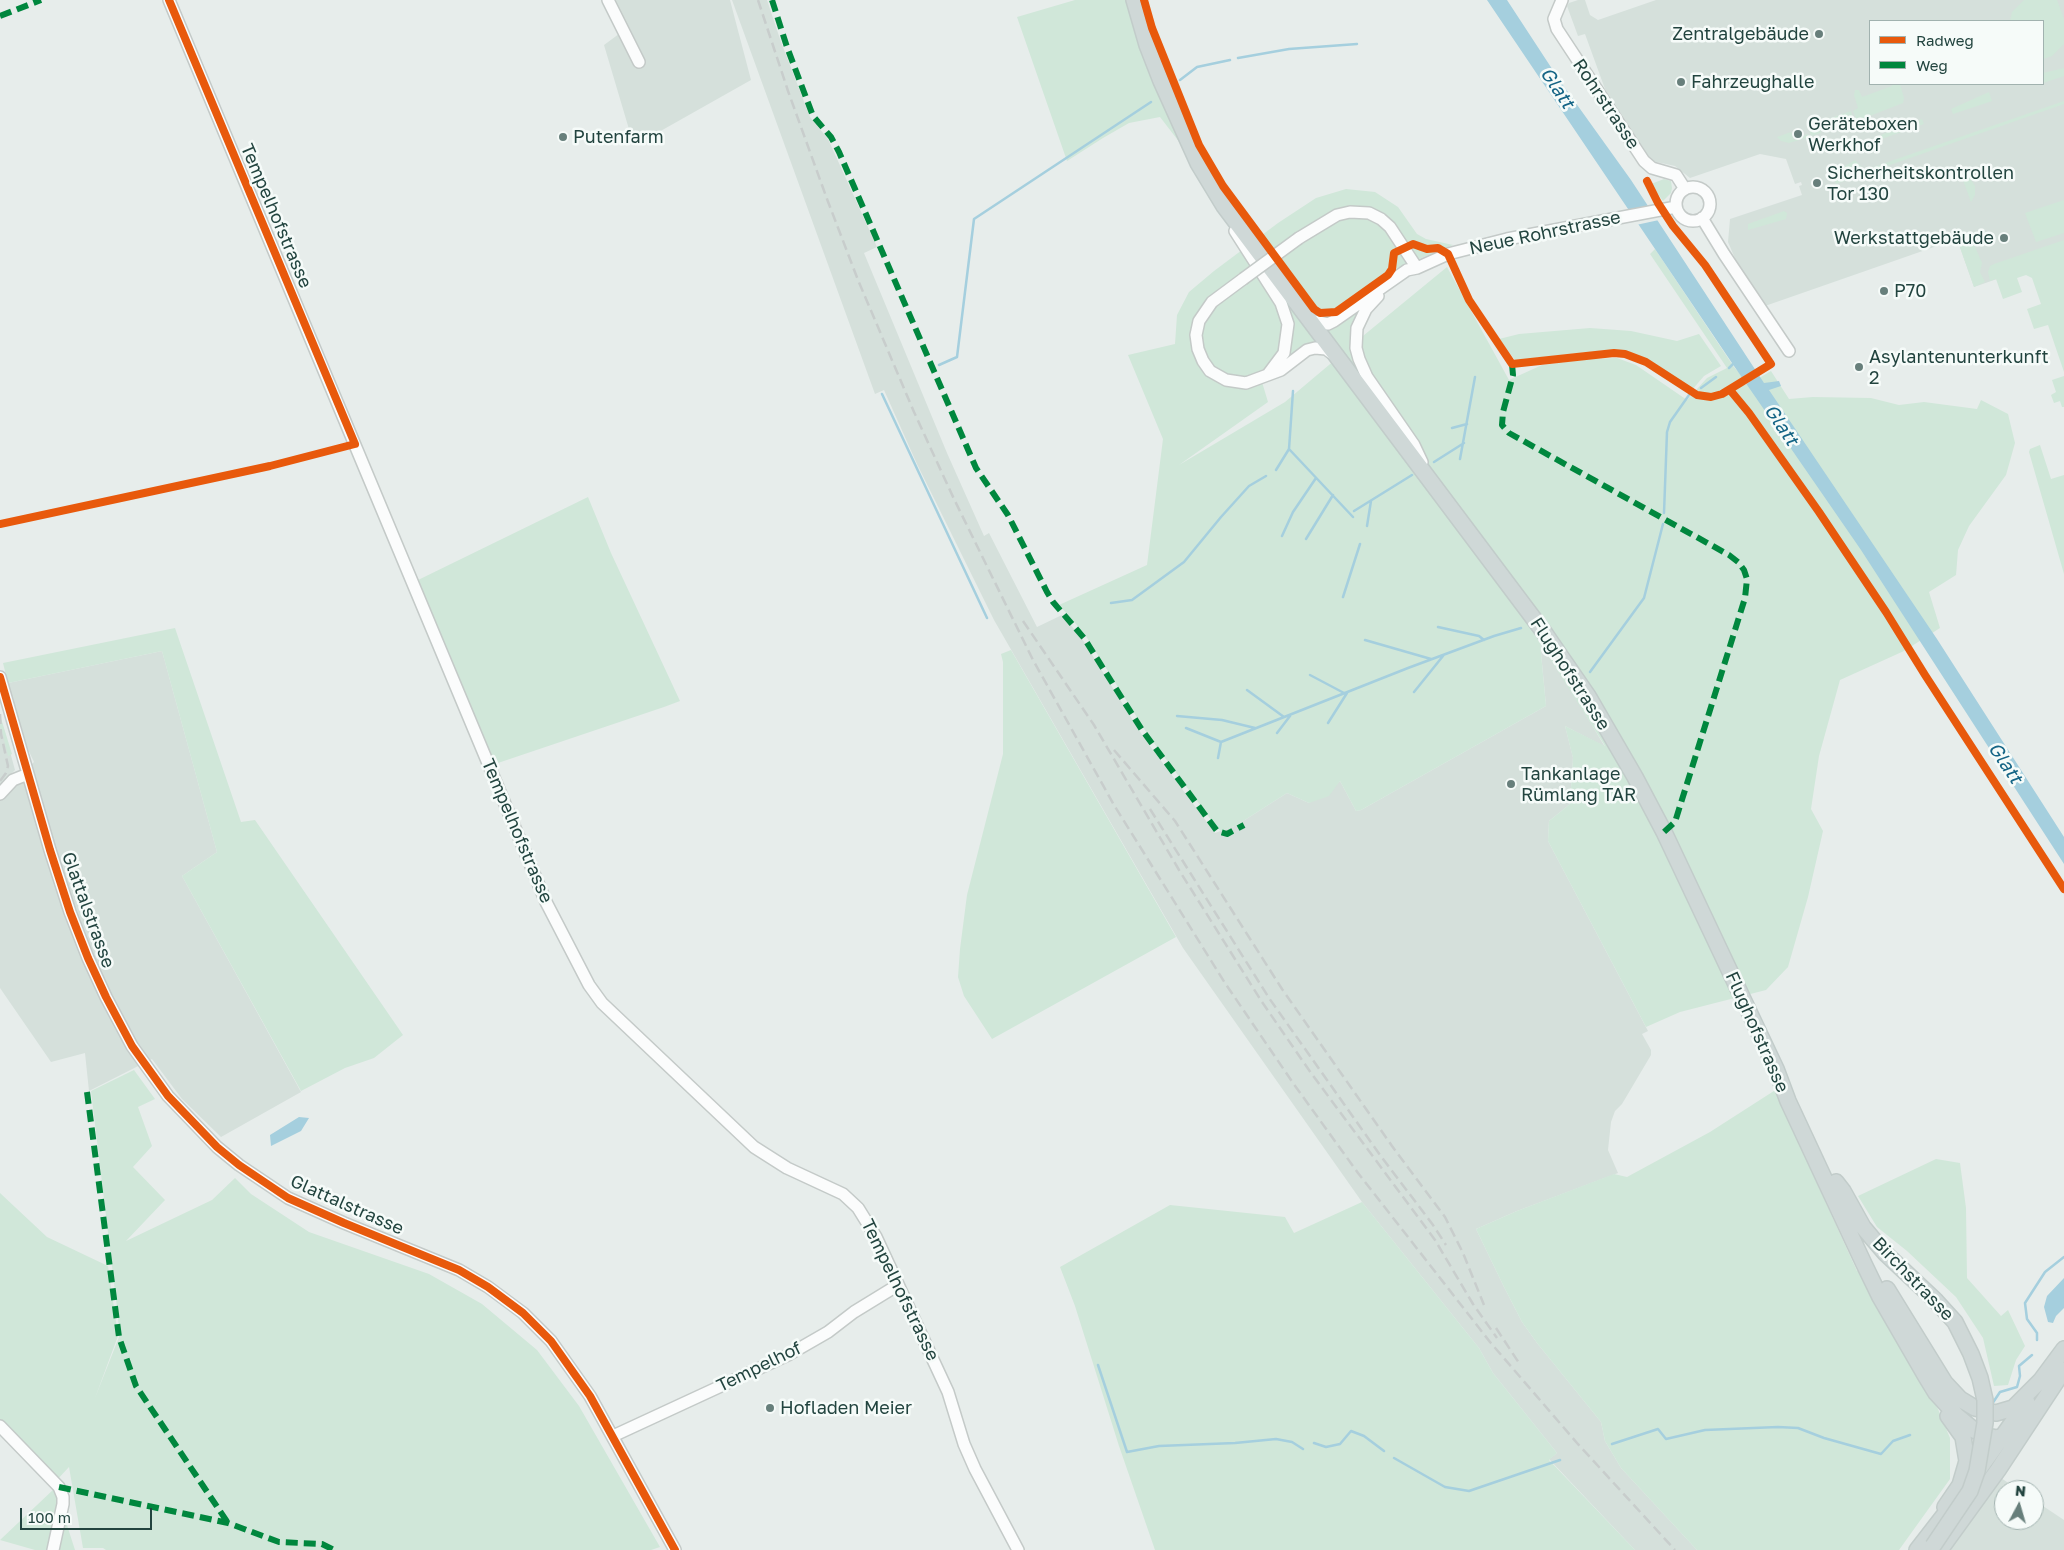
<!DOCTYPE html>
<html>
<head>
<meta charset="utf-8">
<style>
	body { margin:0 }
	#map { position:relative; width:2064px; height:1550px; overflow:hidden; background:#e7edeb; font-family:"Golos Text",sans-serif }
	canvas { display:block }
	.legend { position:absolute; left:1869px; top:20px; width:175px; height:65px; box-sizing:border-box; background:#f6fbf9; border:1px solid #a1b2af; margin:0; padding:6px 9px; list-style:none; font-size:15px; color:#22443f }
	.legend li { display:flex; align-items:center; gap:10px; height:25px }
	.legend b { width:25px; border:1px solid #a1b2af }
	.north { position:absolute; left:1994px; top:1480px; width:50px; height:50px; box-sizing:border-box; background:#f6fbf9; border:1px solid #a1b2af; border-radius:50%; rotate:6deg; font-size:14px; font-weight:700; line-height:20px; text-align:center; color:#22443f }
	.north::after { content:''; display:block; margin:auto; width:18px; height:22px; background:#677f7b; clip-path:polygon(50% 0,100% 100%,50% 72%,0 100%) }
	.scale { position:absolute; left:20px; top:1508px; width:132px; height:22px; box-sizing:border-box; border:2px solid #22443f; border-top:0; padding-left:6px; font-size:15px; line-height:18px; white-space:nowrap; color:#22443f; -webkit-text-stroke:4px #f6fbf9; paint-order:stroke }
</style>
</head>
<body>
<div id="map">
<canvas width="2064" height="1550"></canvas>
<ul class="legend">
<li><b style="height:6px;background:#e8590c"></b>Radweg</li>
<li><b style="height:6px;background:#00873e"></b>Weg</li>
</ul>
<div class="north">N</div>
<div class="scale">100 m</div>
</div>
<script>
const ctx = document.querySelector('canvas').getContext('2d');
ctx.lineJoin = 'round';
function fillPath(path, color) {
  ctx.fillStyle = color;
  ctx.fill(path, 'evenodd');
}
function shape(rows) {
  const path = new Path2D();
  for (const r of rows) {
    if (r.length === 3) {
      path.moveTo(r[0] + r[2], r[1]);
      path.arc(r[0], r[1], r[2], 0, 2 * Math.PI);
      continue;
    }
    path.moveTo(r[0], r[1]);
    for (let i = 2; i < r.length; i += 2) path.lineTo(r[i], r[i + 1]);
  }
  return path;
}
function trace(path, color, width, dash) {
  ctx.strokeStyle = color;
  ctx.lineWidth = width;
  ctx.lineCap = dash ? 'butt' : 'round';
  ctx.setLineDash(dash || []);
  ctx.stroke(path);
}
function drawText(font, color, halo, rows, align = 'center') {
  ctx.font = font + ' "Golos Text",sans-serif';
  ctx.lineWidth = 5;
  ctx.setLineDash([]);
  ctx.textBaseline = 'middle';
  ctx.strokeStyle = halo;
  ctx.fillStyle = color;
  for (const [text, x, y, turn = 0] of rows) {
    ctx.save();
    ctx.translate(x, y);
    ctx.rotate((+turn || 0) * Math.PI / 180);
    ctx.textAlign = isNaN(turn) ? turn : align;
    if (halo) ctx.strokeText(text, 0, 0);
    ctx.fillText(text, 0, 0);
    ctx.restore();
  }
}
fillPath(shape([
	[613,0,730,0,751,80,634,146,604,45,627,28],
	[732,0,767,0,781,42,810,117,828,139,877,247,864,253,947,453,984,536,989,533,1037,627,1062,615,1081,637,1144,738,1215,833,1237,825,1287,793,1309,803,1340,781,1356,811,1361,810,1546,706,1540,642,1572,692,1605,747,1565,726,1573,758,1570,804,1549,821,1548,841,1648,1031,1642,1034,1651,1050,1651,1055,1622,1104,1615,1111,1611,1122,1608,1150,1618,1173,1517,1211,1476,1229,1504,1287,1522,1322,1537,1343,1601,1422,1605,1441,1621,1468,1697,1550,1635,1550,1549,1459,1557,1453,1493,1373,1479,1348,1362,1202,1183,948,994,620,917,464,884,390,875,394],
	[1578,0,1585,0,1590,15,1598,20,1656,0,2064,0,2064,352,2034,266,1974,287,1957,239,1765,306,1737,263,1728,242,1730,219,1802,195,1799,186,1802,185,1801,182,1795,184,1786,159,1760,154,1690,178,1675,166,1652,161,1605,89,1585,34,1578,36,1567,6,1569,3],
	[1870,21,2043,21,2043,84,1870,84],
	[162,651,217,852,182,876,301,1092,221,1137,182,1099,152,1059,89,1091,85,1053,51,1062,0,988,0,796,34,762,25,743,8,683],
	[0,715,15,770,0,785],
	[1998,1476,2019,1490,2004,1490,2004,1520,2034,1520,2034,1500,2064,1520,2064,1550,1944,1550]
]), '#d5e0db');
fillPath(shape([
	[1075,0,1127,0,1187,152,1160,117,1129,123,1103,138,1067,161,1017,17],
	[2024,0,2057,0,2064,19,2064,44,2052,56,2043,59,2043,21,2010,21,2012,12],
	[2064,68,2064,76,2043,83,2043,73],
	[1892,84,1900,84,1904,98,1903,103,1857,121,1853,111,1858,108,1854,95,1855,90,1859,90,1862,97,1892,86],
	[1989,92,1992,101,1953,114,1951,109],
	[2064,101,2064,104,1836,184,1831,171,1833,170,1836,176,1845,173,1843,167,1855,160,1865,170],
	[1851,111,1854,121,1828,131,1825,120],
	[1922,119,1924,124,1873,142,1883,134],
	[1818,123,1821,133,1811,136,1808,126],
	[1791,132,1794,140,1808,134,1809,137,1789,143,1781,141,1777,137],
	[1960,172,1967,174,1975,186,1975,195,1971,202],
	[1664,179,1671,181,1672,188,1671,193,1663,201,1651,184],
	[1346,189,1375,192,1398,207,1417,234,1426,239,1453,245,1385,273,1359,291,1357,314,1352,332,1352,345,1447,267,1509,380,1542,365,1589,359,1617,358,1636,365,1687,400,1707,378,1727,368,1650,254,1655,249,1734,367,1749,384,1771,371,1789,399,1813,397,1871,398,1899,405,1924,402,1977,409,1981,400,2008,414,2015,443,2006,475,1969,526,1958,550,1956,575,1929,592,1940,628,1904,651,1840,680,1819,756,1811,809,1823,831,1808,897,1788,967,1766,990,1680,1012,1646,1027,1548,841,1549,821,1570,804,1573,758,1565,726,1605,746,1540,643,1546,706,1361,810,1356,811,1340,781,1329,796,1309,803,1287,793,1237,825,1221,831,1217,828,1148,735,1084,633,1059,605,1147,565,1163,439,1128,355,1175,344,1177,315,1189,292,1214,271,1278,223,1316,198],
	[1326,333,1342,354,1285,402,1179,465,1268,402,1259,372,1285,361],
	[2064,200,2064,233,2036,242,2025,213],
	[1784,211,1787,213,1786,219,1748,230,1748,224],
	[1969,233,1982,263,1980,272,1985,282,1974,287,1957,239,1957,237],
	[2064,240,2064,372,2048,325,2034,329,2027,309,2041,304,2032,278,2026,275,2017,278,2022,292,2003,299,1996,279,1990,281,1988,272,1990,266,1994,264],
	[1590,328,1631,331,1677,341,1699,334,1721,366,1704,376,1692,390,1647,360,1623,351,1608,350,1515,360,1499,339,1519,334],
	[2064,376,2064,407,2062,407,2060,401,2054,403,2051,395,2056,392,2052,380],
	[2040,445,2051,479,2064,475,2064,574,2029,452,2030,449],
	[588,497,611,553,680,701,664,707,492,765,416,581],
	[175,628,241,822,255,820,403,1035,374,1058,345,1068,301,1091,182,876,217,852,162,651,8,683,3,663],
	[1011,650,1176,937,992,1039,964,996,958,977,960,949,967,895,1003,754,1003,662,1001,654],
	[0,715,12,754,9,756,8,756,2,731,0,730],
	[134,1070,155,1099,138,1107,152,1146,133,1167,165,1200,126,1241,212,1200,235,1178,251,1194,309,1232,429,1274,482,1304,537,1350,579,1406,660,1547,651,1550,106,1550,103,1548,83,1548,69,1467,55,1482,0,1424,0,1193,47,1237,108,1266,118,1336,95,1398,119,1337,118,1316,91,1091],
	[1777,1089,1780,1102,1857,1271,1861,1269,1900,1347,1938,1409,1950,1438,1950,1479,1899,1550,1697,1550,1621,1468,1605,1441,1601,1422,1537,1343,1522,1322,1504,1287,1476,1229,1517,1211,1614,1174,1627,1177,1710,1132],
	[1936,1159,1960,1163,1966,1208,1967,1278,2001,1316,2008,1310,2025,1346,2016,1360,2008,1385,1994,1386,1983,1338,1956,1297,1907,1251,1877,1227,1858,1196],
	[1362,1202,1479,1348,1493,1373,1557,1453,1549,1460,1635,1550,1155,1550,1119,1446,1075,1306,1060,1267,1170,1205,1285,1217,1294,1233],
	[55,1488,75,1550,35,1550,0,1540]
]), '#d0e7d9');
fillPath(shape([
	[1487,0,1507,0,1560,81,1631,180,1764,383,1779,381,1781,386,1769,390,1937,639,2064,837,2064,864,1861,550,1734,366],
	[299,1117,309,1118,301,1131,271,1146,270,1135],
	[2064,1278,2064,1308,2056,1316,2053,1323,2048,1322,2044,1307,2047,1296]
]), '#a5cfde');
fillPath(shape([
	[1650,206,1659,220,1636,225,1626,211],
	[1757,368,1761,374,1745,385,1740,379]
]), '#e7edeb');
trace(shape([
	[1238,58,1289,49,1357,44],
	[1180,80,1197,67,1230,60],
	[939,365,957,357,974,219,1151,102],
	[1729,368,1735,362],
	[1701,388,1716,377],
	[882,394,987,618],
	[1452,428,1467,424],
	[1289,449,1353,517],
	[1460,459,1475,377],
	[1434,462,1464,443],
	[1276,470,1289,449,1293,391],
	[1354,511,1412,475],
	[1664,513,1667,432,1670,422,1689,395],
	[1367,526,1371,501],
	[1282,536,1293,512,1316,478],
	[1306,539,1333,495],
	[1343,597,1360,544],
	[1111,603,1132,600,1184,562,1221,517,1249,486,1266,476],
	[1438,627,1479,636,1484,640],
	[1365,640,1431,659],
	[1590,672,1644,598,1663,524],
	[1310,675,1344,693],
	[1247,690,1284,717],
	[1414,692,1443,656],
	[1177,716,1222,720,1255,728],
	[1328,723,1347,693],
	[1186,728,1221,742,1408,668,1494,636,1521,628],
	[1277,733,1290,716],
	[1218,758,1221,742],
	[2037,1340,2037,1333,2027,1319,2025,1303,2045,1272,2064,1257],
	[1098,1365,1127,1452,1159,1446,1235,1443,1276,1439,1292,1442,1303,1449],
	[1992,1404,2000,1392,2017,1387,2020,1376,2019,1366,2032,1355],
	[1314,1443,1326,1447,1340,1444,1351,1431,1364,1436,1384,1451],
	[1612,1444,1658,1429,1666,1439,1705,1430,1778,1427,1798,1428,1824,1438,1881,1454,1893,1441,1910,1435],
	[1394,1458,1445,1487,1469,1491,1560,1460]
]), '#a5cfde', 2.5);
const minor = shape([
	[169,0,546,902,589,985,602,1003,754,1147,787,1168,843,1194,858,1208,876,1237,948,1392,964,1444,975,1469,1018,1550],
	[608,0,639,62],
	[1562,0,1554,19,1557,29,1644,161,1652,168,1676,175,1685,189],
	[1693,204,17],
	[1702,218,1724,254,1789,351],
	[1235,231,1281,303,1288,324,1284,353,1269,373],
	[1299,238,1337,215,1350,212,1369,213,1381,219,1390,227,1417,268],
	[1243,279,1212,302,1199,321,1196,335,1198,349,1203,361,1210,371,1226,380,1246,383,1281,370,1307,350,1315,348,1326,349,1334,355],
	[1378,296,1366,309,1357,328,1356,348,1359,359,1367,377,1414,445,1422,462],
	[1309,320,1328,324,1334,321,1407,270,1417,268,1448,254,1507,239,1676,207],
	[0,677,50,850,70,912,88,958,106,997,132,1046,168,1096,217,1147,239,1165,288,1198,344,1223,459,1270,488,1287,523,1313,551,1341,590,1396,675,1550],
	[0,794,13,780,28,774],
	[0,1426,59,1487,63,1497,63,1504,53,1550],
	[613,1436,788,1355,828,1332,854,1312,898,1285]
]);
const major = shape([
	[1134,0,1147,45,1161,81,1198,163,1224,206,1546,635,1588,696,1635,777,1664,832,1776,1069,1788,1101,1864,1264,1880,1297,1925,1375,1936,1393,1957,1416,1974,1430,1982,1434,1995,1438,2008,1436,2030,1421],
	[1836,1182,1843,1191,1863,1227,1873,1239,1886,1254,1935,1300],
	[1887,1289,1945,1383,1960,1399,1975,1408,1996,1413,2013,1408,2041,1380,2064,1349],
	[1975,1475,2027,1402],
	[1945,1507,1960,1485,1967,1461,1963,1437,1948,1416],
	[1917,1550,1955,1501],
	[1940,1550,1998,1470,2064,1370]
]);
trace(minor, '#c4cac8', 14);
trace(major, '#c2ccca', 18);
trace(minor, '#fbfcfc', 11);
trace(major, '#cfd8d7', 15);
trace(shape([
	[758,0,788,91,827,199,858,280,914,412,954,499,1033,660,1114,805,1225,983,1293,1083,1358,1173,1490,1342,1577,1443,1675,1550],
	[1023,621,1094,725,1179,870,1262,1002,1311,1073,1435,1240,1473,1304,1497,1338],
	[0,714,1,734,8,766,6,773,0,781],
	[1114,750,1175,821,1282,989,1392,1146,1445,1217,1463,1253,1484,1305],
	[1150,809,1269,998,1380,1155,1433,1225,1446,1245],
	[1496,1328,1519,1363]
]), '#c8cdcc', 2.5, [10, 5]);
const minorBridge = shape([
	[1243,279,1299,238]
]);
const majorBridge = shape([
	[1933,1546,1970,1491,1977,1471,1985,1423,1985,1400,1980,1378,1971,1354,1955,1322,1935,1300]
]);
trace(minorBridge, '#c4cac8', 14, []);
trace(majorBridge, '#c2ccca', 18, []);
trace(minorBridge, '#fbfcfc', 11);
trace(majorBridge, '#cfd8d7', 15);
trace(shape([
	[772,0,787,47,813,116,831,137,839,152,976,468,1008,515,1047,592,1053,602,1084,638,1142,730,1217,831,1227,834,1244,825],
	[0,16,41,0],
	[1512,364,1513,375,1503,412,1502,425,1509,433,1729,555,1738,562,1744,570,1747,579,1745,598,1675,822,1664,832],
	[87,1092,119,1337,136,1386,228,1523],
	[59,1487,228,1523,279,1542,322,1544,334,1550]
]), '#00873e', 6, [12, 6]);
trace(shape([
	[1144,0,1152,28,1199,145,1223,186,1314,309,1320,313,1336,312,1388,275,1392,269,1394,253,1413,244,1427,249,1438,248,1448,254,1469,300,1512,364,1614,353,1625,354,1646,362,1697,395,1711,397,1722,394,1771,364,1705,265,1673,226,1658,203,1647,181],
	[1730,390,1749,413,1819,512,1886,612,1925,675,2064,889],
	[0,524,270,466,355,444,169,0],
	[0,677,50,850,70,912,88,958,106,997,132,1046,168,1096,217,1147,239,1165,288,1198,344,1223,459,1270,488,1287,523,1313,551,1341,590,1396,675,1550]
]), '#e8590c', 8);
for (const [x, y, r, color] of [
	[1819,34,5,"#677f7b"],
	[1681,82,5,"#677f7b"],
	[1798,134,5,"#677f7b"],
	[563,137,5,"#677f7b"],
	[1817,183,5,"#677f7b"],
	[2004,238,5,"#677f7b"],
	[1884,291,5,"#677f7b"],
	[1859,367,5,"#677f7b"],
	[1511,784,5,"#677f7b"],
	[770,1408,5,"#677f7b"]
]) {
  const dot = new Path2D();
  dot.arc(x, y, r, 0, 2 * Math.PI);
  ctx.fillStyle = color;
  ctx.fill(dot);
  trace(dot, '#f6fbf9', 2);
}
drawText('18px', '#22443f', '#f6fbf9', [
	["Zentralgebäude",1809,34,"right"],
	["Fahrzeughalle",1691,82],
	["Geräteboxen",1808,124],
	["Werkhof",1808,145],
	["Putenfarm",573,137],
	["Sicherheitskontrollen",1827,173],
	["Tor 130",1827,194],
	["Werkstattgebäude",1994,238,"right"],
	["P70",1894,291],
	["Asylantenunterkunft",1869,357],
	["2",1869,378],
	["Tankanlage",1521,774],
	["Rümlang TAR",1521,795],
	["Hofladen Meier",780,1408]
], 'left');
drawText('18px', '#22443f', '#f6fbf9', [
	["Rohrstrasse",1606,104,56],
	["Tempelhofstrasse",276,216,67],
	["Neue Rohrstrasse",1545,233,-12],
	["Flughofstrasse",1570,674,57],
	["Tempelhofstrasse",517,831,67],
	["Glattalstrasse",88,910,70],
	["Flughofstrasse",1757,1032,66],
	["Glattalstrasse",347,1205,24],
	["Birchstrasse",1913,1279,46],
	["Tempelhofstrasse",900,1290,64],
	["Tempelhof",759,1367,-26]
]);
drawText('italic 19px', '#156586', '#f6fbf9', [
	["Glatt",1557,88,56],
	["Glatt",1781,425,56],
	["Glatt",2005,763,56]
]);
</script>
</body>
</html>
